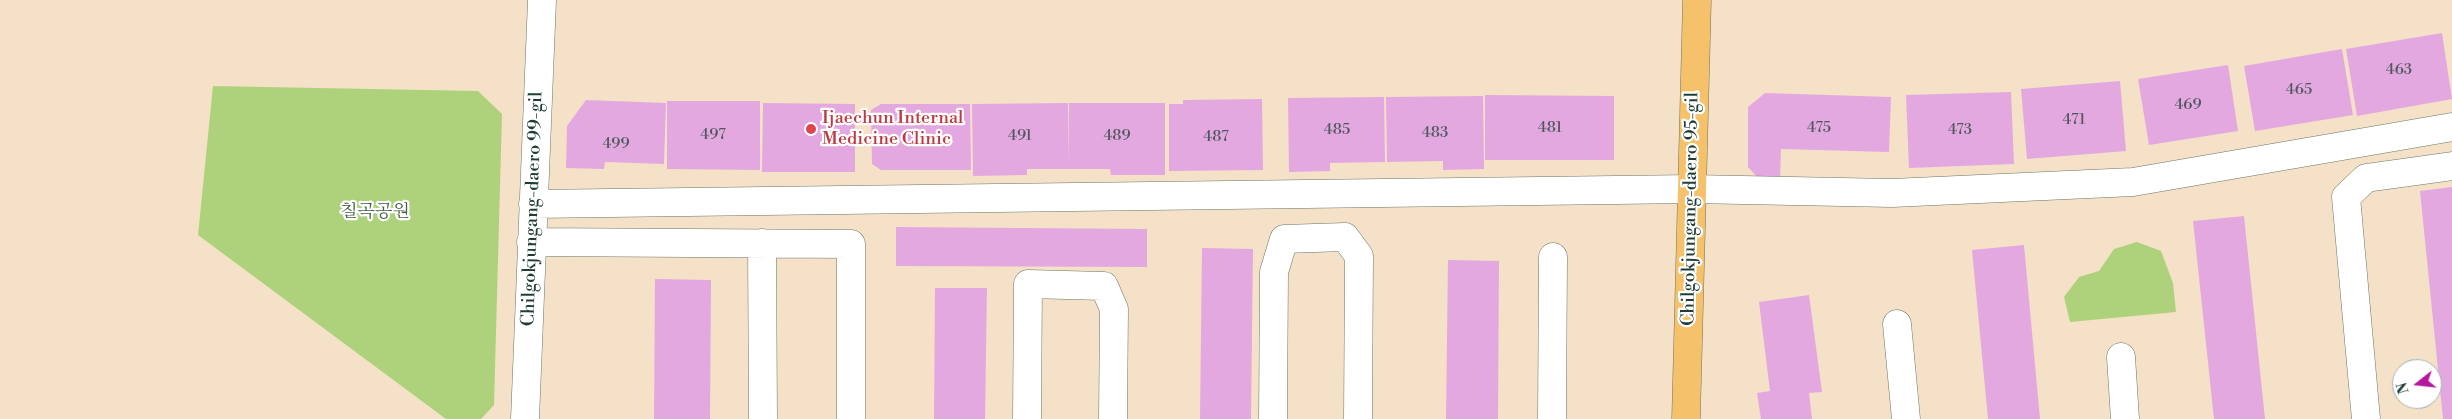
<!DOCTYPE html>
<html>
<head>
<meta charset="utf-8">
<style>
	body { margin:0 }
	#map { position:relative; width:2452px; height:419px; overflow:hidden; background:#f5e1c7; font-family:"Libre Bodoni",serif }
	canvas { display:block }
	.north { position:absolute; left:2392px; top:359px; width:50px; height:50px; box-sizing:border-box; background:#fff; border:1px solid #a5b1ae; border-radius:50%; rotate:254deg; font-size:14px; font-weight:700; line-height:20px; text-align:center; color:#1f3d34 }
	.north::after { content:''; display:block; margin:auto; width:18px; height:22px; background:#b5179e; clip-path:polygon(50% 0,100% 100%,50% 72%,0 100%) }
</style>
</head>
<body>
<div id="map">
<canvas width="2452" height="419"></canvas>
<div class="north">N</div>
</div>
<script>
const ctx = document.querySelector('canvas').getContext('2d');
ctx.lineJoin = 'round';
function fillPath(path, color) {
  ctx.fillStyle = color;
  ctx.fill(path, 'evenodd');
}
function shape(rows) {
  const path = new Path2D();
  for (const r of rows) {
    path.moveTo(r[0], r[1]);
    for (let i = 2; i < r.length; i += 2) path.lineTo(r[i], r[i + 1]);
  }
  return path;
}
function trace(path, color, width, dash) {
  ctx.strokeStyle = color;
  ctx.lineWidth = width;
  ctx.lineCap = dash ? 'butt' : 'round';
  ctx.setLineDash(dash || []);
  ctx.stroke(path);
}
function drawText(font, color, halo, rows, align = 'center') {
  ctx.font = font + ' "Libre Bodoni","Noto Serif KR",serif';
  ctx.lineWidth = 4.5;
  ctx.setLineDash([]);
  ctx.textBaseline = 'middle';
  ctx.strokeStyle = halo;
  ctx.fillStyle = color;
  for (const [text, x, y, turn = 0] of rows) {
    ctx.save();
    ctx.translate(x, y);
    ctx.rotate((+turn || 0) * Math.PI / 180);
    ctx.textAlign = isNaN(turn) ? turn : align;
    if (halo) ctx.strokeText(text, 0, 0);
    ctx.fillText(text, 0, 0);
    ctx.restore();
  }
}
fillPath(shape([
	[213,86,478,91,502,114,494,405,481,419,446,419,198,235],
	[2137,242,2161,251,2173,283,2176,312,2070,322,2064,297,2079,277,2099,271,2114,249]
]), '#aed27b');
fillPath(shape([
	[2442,33,2452,99,2357,116,2346,49],
	[2342,49,2353,115,2255,131,2244,66],
	[2228,65,2238,131,2149,145,2138,79],
	[2120,81,2126,151,2027,159,2021,89],
	[2011,92,2014,164,1909,168,1906,95],
	[1765,93,1891,97,1889,152,1781,149,1780,181,1761,181,1748,167,1748,107],
	[1485,95,1614,96,1614,160,1485,160],
	[1483,96,1484,169,1443,170,1443,161,1387,162,1386,97],
	[1384,97,1385,162,1330,163,1330,171,1289,172,1288,98],
	[1262,99,1263,170,1169,171,1169,104,1183,104,1183,100],
	[586,100,666,103,664,164,605,162,604,169,566,168,567,126],
	[667,101,760,101,760,170,667,169],
	[763,103,855,104,855,172,762,172],
	[1068,103,1069,167,1069,103,1165,103,1165,175,1111,175,1110,169,1027,169,1027,175,973,176,972,104],
	[881,104,970,104,971,170,881,170,872,164,871,110],
	[2452,187,2452,419,2443,419,2420,191],
	[2244,216,2265,419,2214,419,2193,221],
	[896,227,1147,229,1147,267,896,266],
	[2024,245,2040,419,1988,419,1972,250],
	[1202,248,1253,249,1251,419,1200,419],
	[1448,260,1499,261,1498,419,1446,419],
	[655,279,711,280,710,419,654,419],
	[935,288,987,288,985,419,934,419],
	[1809,295,1822,392,1809,393,1812,419,1761,419,1757,393,1770,391,1759,302]
]), '#e3a8e0');
const minor = shape([
	[533,204,1692,189,1892,193,2133,182,2452,127],
	[531,242,851,244,851,419],
	[762,243,763,419],
	[1897,324,1906,419],
	[2121,357,2125,419],
	[525,419,542,0],
	[1027,419,1028,284,1104,286,1114,309,1113,419],
	[1273,419,1274,272,1284,239,1345,237,1359,256,1358,419],
	[1552,419,1553,257],
	[2366,419,2346,197,2366,178,2452,166]
]);
const major = shape([
	[1686,419,1697,0]
]);
trace(minor, '#6a7667', 29);
trace(major, '#6a7667', 29);
trace(minor, '#fff', 28);
trace(major, '#f5c16b', 28);
for (const [x, y, r, color] of [
	[811,129,6,"#e0444e"]
]) {
  const dot = new Path2D();
  dot.arc(x, y, r, 0, 2 * Math.PI);
  ctx.fillStyle = color;
  ctx.fill(dot);
  trace(dot, '#fff', 2);
}
drawText('15px', '#50585f', null, [
	["463",2399,70],
	["465",2299,90],
	["469",2188,105],
	["471",2074,120],
	["481",1550,128],
	["475",1819,128],
	["485",1337,130],
	["473",1960,130],
	["483",1435,133],
	["497",713,135],
	["491",1020,136],
	["489",1117,136],
	["487",1216,137],
	["499",616,144]
]);
drawText('18px', '#be3a42', '#fff', [
	["Ijaechun Internal",822,119],
	["Medicine Clinic",822,140]
], 'left');
drawText('18px', '#1f3d34', '#fff', [
	["Chilgokjungang-daero 99-gil",533,209,-88],
	["Chilgokjungang-daero 95-gil",1691,209,-89]
]);
drawText('18px', '#436246', '#fff', [
	["칠곡공원",375,213]
]);
</script>
</body>
</html>
